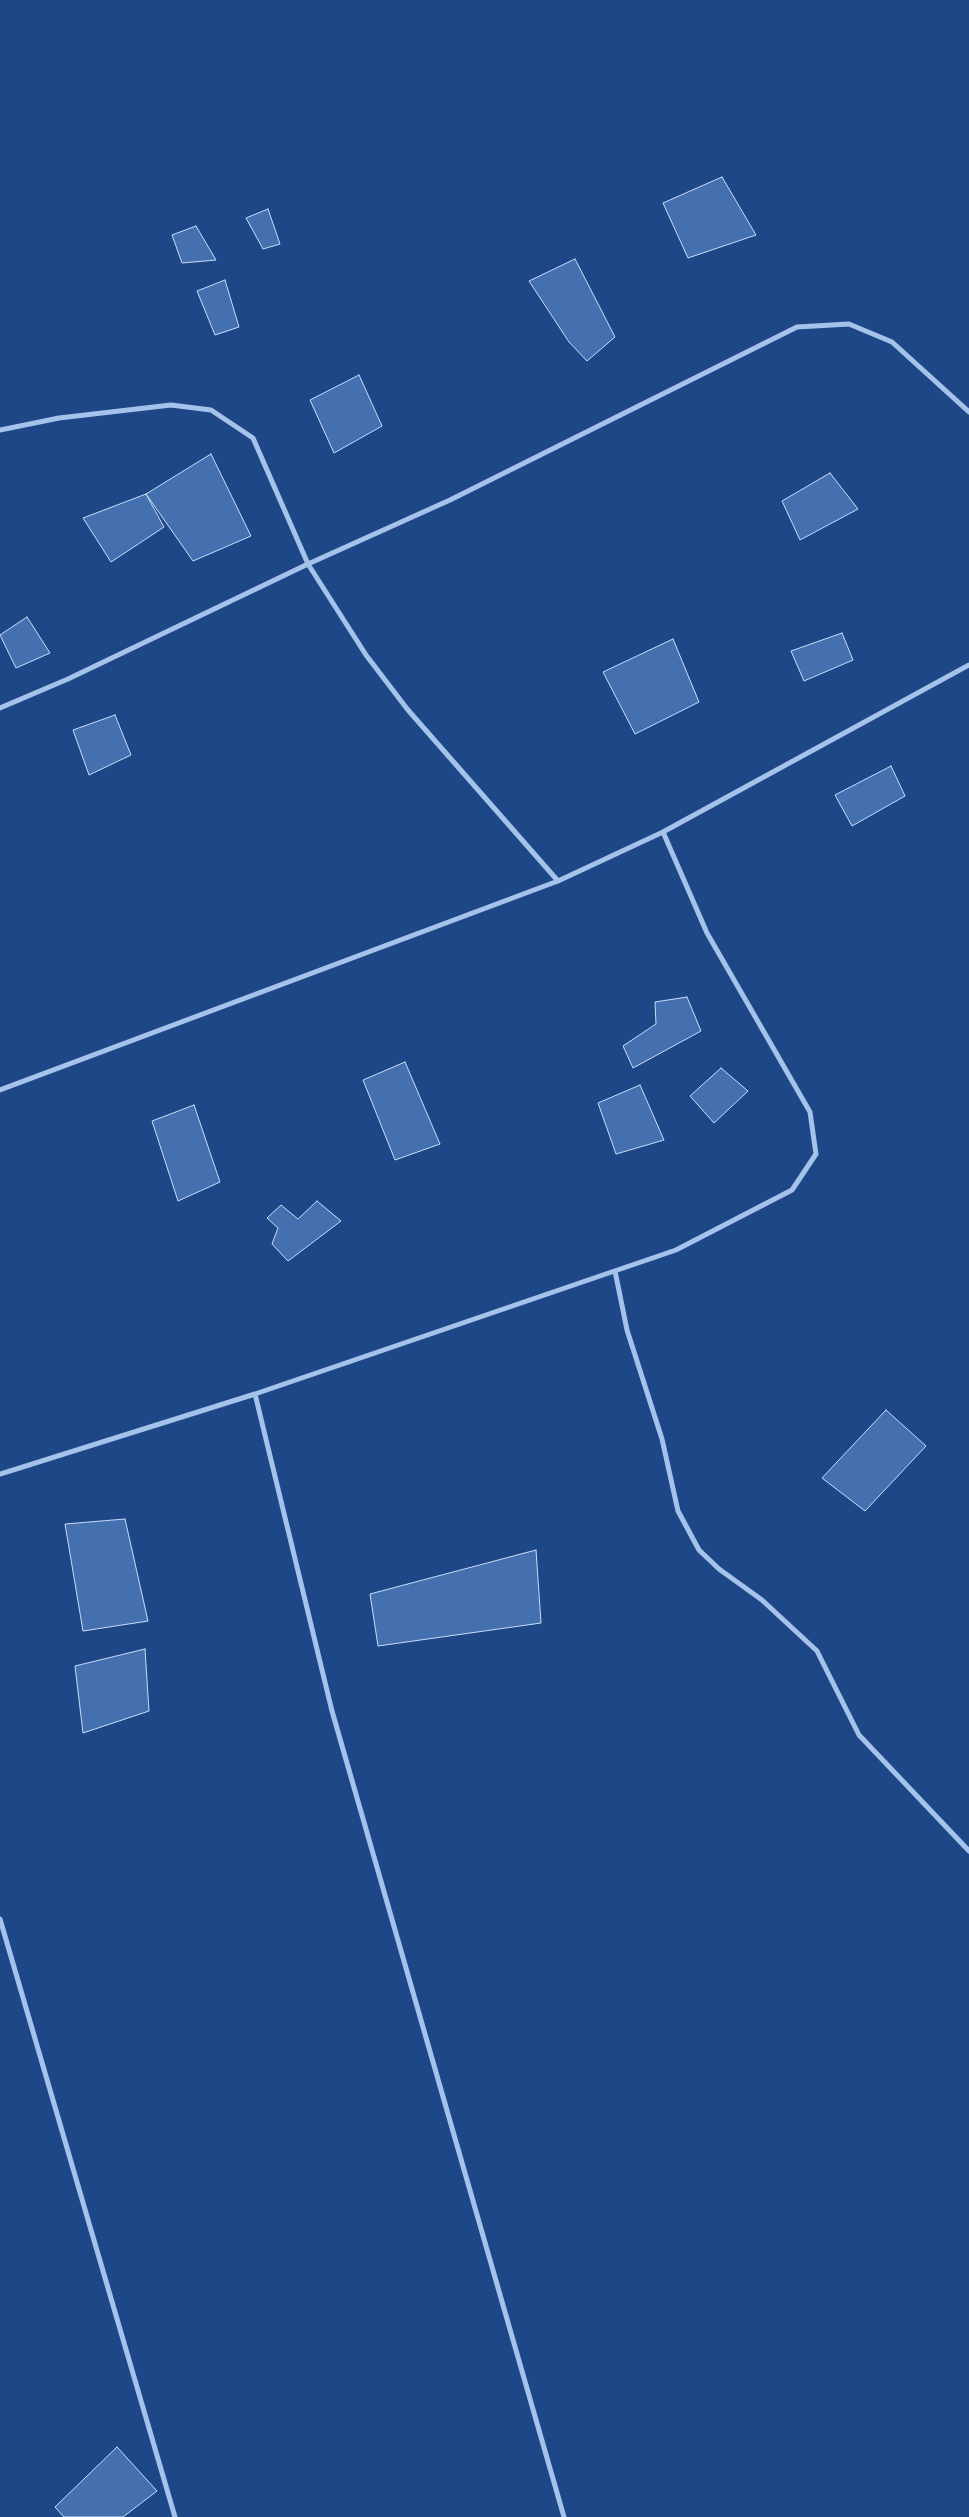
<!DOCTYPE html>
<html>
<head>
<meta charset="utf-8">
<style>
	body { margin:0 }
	canvas { display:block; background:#1d4787 }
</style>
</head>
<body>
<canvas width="969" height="2517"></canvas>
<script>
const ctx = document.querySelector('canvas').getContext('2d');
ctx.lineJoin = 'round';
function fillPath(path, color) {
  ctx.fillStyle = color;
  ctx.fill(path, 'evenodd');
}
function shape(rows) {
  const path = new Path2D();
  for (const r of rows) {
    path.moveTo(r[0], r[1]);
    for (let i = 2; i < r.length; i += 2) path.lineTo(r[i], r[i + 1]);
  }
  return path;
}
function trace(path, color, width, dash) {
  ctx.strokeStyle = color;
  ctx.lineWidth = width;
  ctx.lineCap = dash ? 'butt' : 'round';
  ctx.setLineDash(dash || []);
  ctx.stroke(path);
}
const building = shape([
	[722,177,756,235,688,258,663,203,722,177],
	[268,209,280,244,263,249,246,218,268,209],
	[196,226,216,260,182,263,172,235,196,226],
	[575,259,615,337,587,361,569,342,529,281,575,259],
	[225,280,239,327,215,335,197,291,225,280],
	[359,375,382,426,334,453,310,400,359,375],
	[211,454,251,536,193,561,146,494,211,454],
	[830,473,858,509,800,540,782,501,830,473],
	[146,494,164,527,111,562,83,518,146,494],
	[27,617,50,653,16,668,0,635,27,617],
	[842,633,853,660,804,681,791,651,842,633],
	[673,639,699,702,635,734,603,672,673,639],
	[115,715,131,755,89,775,73,730,115,715],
	[891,766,905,796,852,826,835,795,891,766],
	[687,997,701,1031,633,1068,623,1046,656,1024,655,1002,687,997],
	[405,1062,440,1144,395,1160,363,1080,405,1062],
	[721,1068,748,1091,714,1123,690,1096,721,1068],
	[640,1085,664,1140,616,1154,598,1103,640,1085],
	[194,1105,220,1182,178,1201,152,1121,194,1105],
	[317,1201,341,1221,288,1261,272,1244,278,1228,267,1218,281,1205,298,1219,317,1201],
	[886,1410,926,1446,865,1511,822,1478,886,1410],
	[125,1519,148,1621,83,1631,65,1524,125,1519],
	[536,1550,541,1623,378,1646,370,1594,536,1550],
	[145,1649,149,1711,83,1733,75,1666,145,1649],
	[117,2447,157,2491,123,2517,64,2517,55,2507,117,2447]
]);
fillPath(building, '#4570b0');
trace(building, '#caddf8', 1);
trace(shape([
	[0,430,59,418,171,405,211,410,253,438,308,564,366,655,408,710,558,881],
	[0,708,68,679,308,564,450,500,797,327,849,324,892,342,969,412],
	[0,1090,558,881,663,832,969,665],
	[615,1271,627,1330,662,1439,678,1511,699,1550,719,1569,762,1600,817,1651,859,1735,969,1851],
	[255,1394,332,1711,564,2517],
	[0,1474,255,1394,676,1250,792,1190,816,1154,810,1112,707,933,663,832],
	[0,1919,175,2517]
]), '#a5c2eb', 5);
</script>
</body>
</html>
